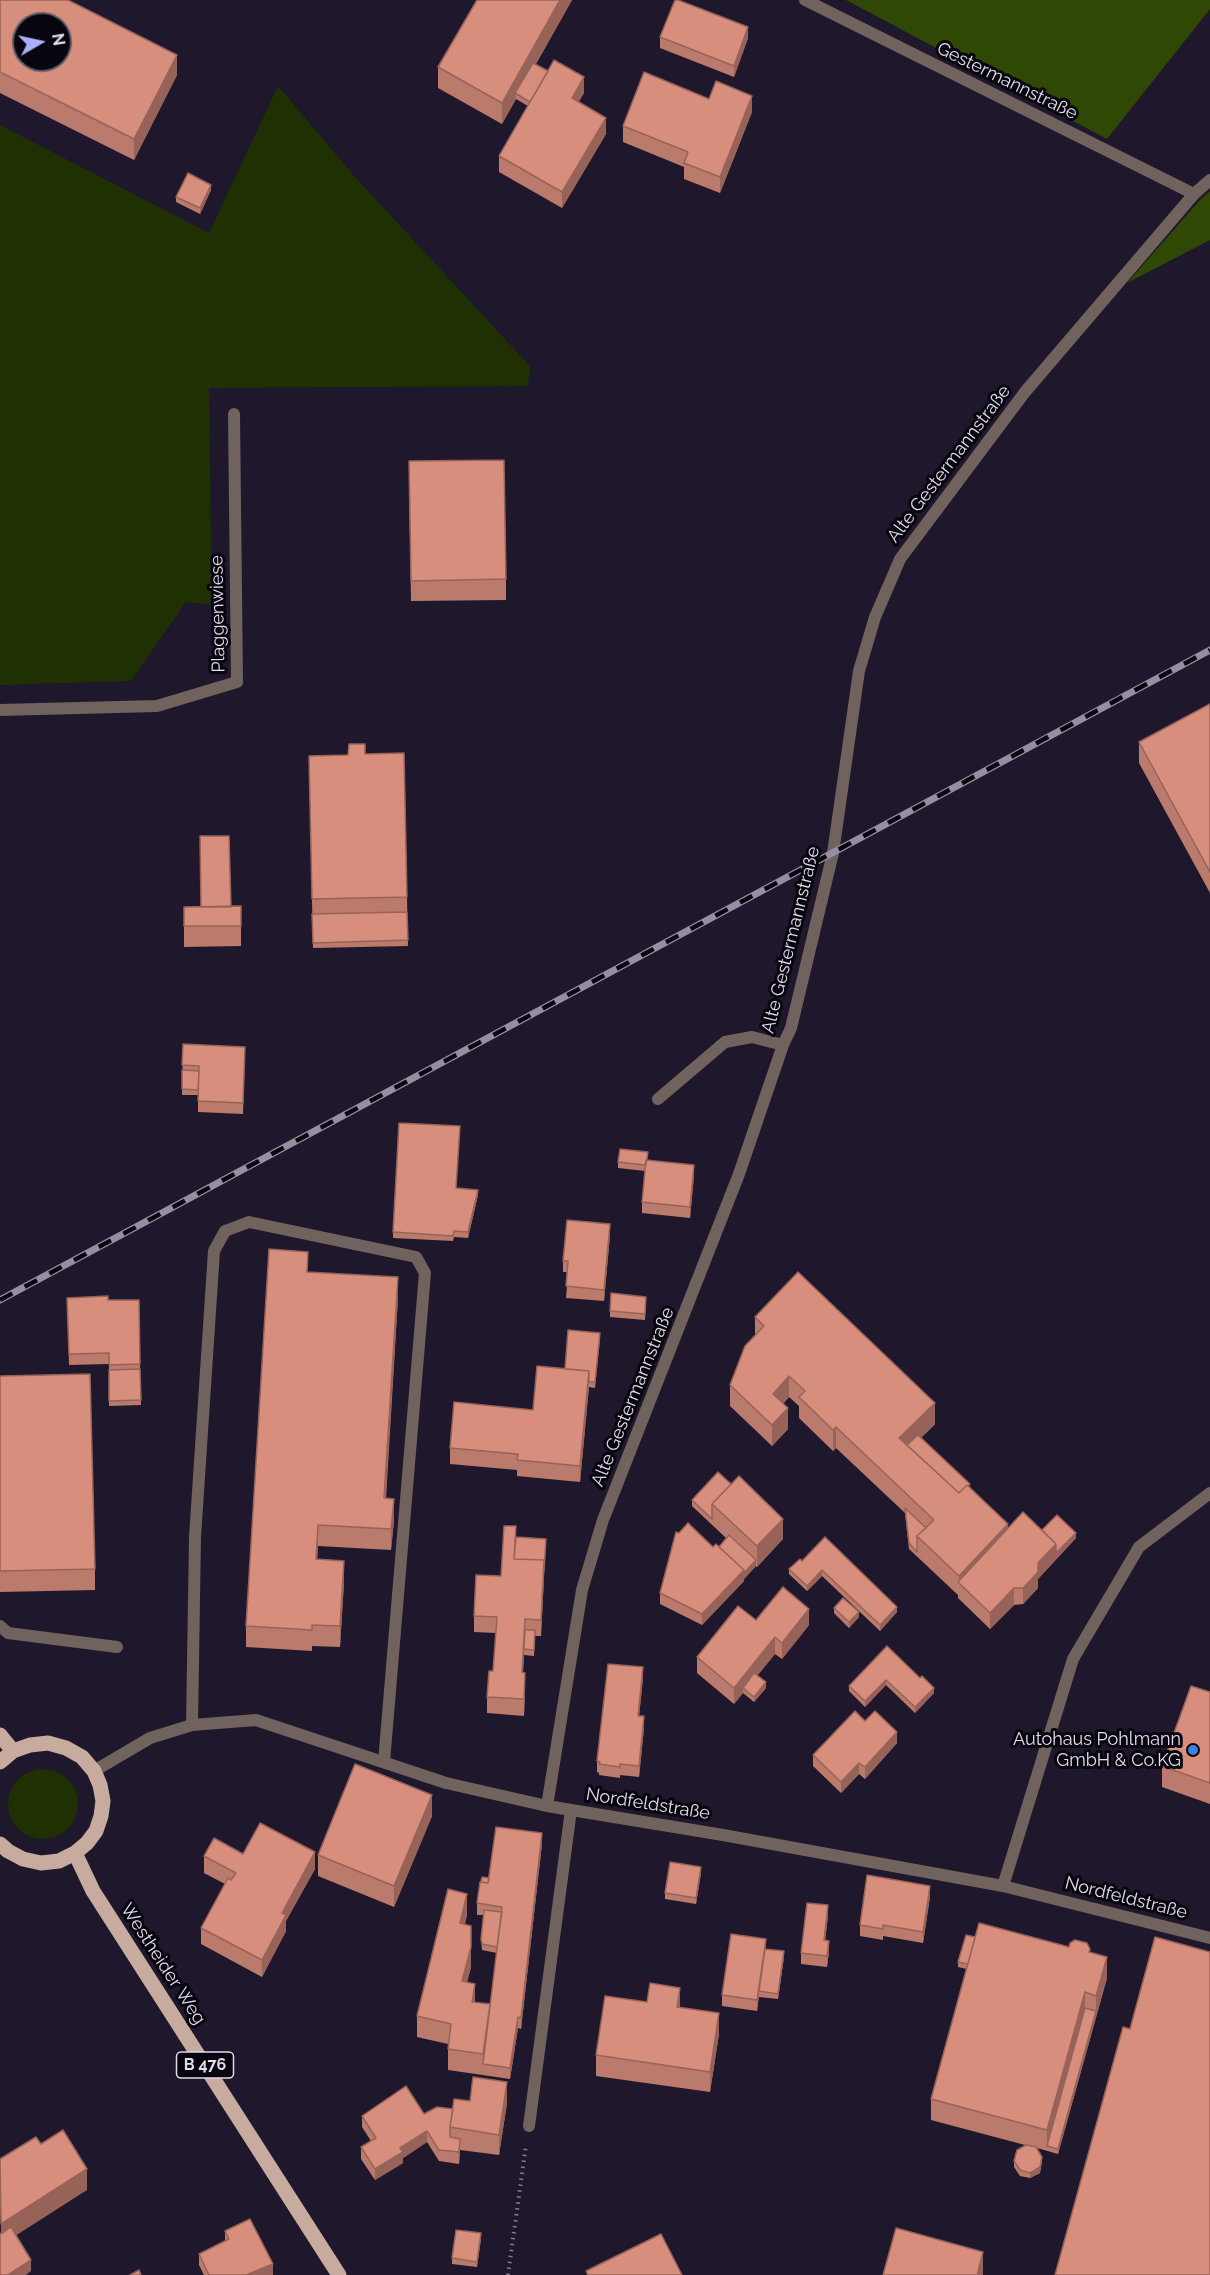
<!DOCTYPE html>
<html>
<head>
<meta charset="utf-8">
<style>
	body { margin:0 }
	#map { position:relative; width:1210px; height:2275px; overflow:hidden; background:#1f172c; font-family:Raleway,sans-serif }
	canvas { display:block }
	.north { position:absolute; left:12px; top:12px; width:60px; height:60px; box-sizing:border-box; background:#07050d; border:2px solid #5e5b66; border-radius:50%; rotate:81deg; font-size:16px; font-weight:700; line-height:24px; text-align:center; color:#e1dcec }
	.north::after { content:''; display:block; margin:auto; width:21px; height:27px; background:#a8b0fc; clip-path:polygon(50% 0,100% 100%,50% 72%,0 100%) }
</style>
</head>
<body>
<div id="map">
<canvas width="1210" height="2275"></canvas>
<div class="north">N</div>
</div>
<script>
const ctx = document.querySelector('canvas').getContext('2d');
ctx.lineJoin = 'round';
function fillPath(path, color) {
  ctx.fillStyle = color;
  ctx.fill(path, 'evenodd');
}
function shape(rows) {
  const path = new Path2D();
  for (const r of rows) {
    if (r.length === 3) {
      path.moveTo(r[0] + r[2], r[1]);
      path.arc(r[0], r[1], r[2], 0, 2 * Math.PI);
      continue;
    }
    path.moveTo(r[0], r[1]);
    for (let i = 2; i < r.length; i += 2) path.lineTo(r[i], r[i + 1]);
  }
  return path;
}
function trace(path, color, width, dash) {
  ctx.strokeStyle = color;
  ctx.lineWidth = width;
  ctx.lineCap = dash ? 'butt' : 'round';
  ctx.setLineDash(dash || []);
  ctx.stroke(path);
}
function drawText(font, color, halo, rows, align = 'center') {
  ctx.font = font + ' Raleway,sans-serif';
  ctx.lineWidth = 6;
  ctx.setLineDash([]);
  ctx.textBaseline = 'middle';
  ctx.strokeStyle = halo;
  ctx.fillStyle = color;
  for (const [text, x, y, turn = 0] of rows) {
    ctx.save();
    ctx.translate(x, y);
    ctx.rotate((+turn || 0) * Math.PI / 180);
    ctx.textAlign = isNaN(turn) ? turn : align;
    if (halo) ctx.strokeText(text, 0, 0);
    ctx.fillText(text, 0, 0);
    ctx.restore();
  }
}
fillPath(shape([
	[278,86,355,177,530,366,528,386,209,388,212,605,186,602,131,681,0,685,0,125,209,233],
	[43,1804,35]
]), '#1f3002');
fillPath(shape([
	[846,0,1210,0,1210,9,1107,139],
	[1210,191,1210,240,1127,283,1199,201]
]), '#2f4803');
trace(shape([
	[508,2275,526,2145]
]), '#827c8e', 4, [1.5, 4.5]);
trace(shape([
	[658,1099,725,1042,752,1037,783,1045],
	[0,1626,8,1633,117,1647],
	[192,1725,195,1537,214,1251,225,1231,249,1222,416,1257,425,1273,384,1762],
	[529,2126,571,1810]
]), '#70625d', 12);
trace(shape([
	[805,0,1194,194],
	[0,710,157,706,237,682,234,414],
	[94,1771,150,1738,192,1725,256,1720,446,1783,547,1806,723,1835,1003,1886,1210,1938],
	[547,1806,582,1590,603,1520,739,1174,783,1045,791,1028,833,853,859,671,875,617,900,559,1025,392,1194,194,1210,180],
	[1003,1886,1073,1659,1139,1547,1210,1493]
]), '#70625d', 12);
trace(shape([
	[0,1735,13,1751],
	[0,1762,13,1751,30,1745,48,1743,66,1748,82,1757,94,1771,100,1785,103,1801,101,1816,96,1831,87,1843,75,1853,59,1861,41,1863,23,1859,8,1851,0,1844],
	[75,1853,93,1891,339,2275]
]), '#c7ab9f', 15);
const rail = shape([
	[0,1300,1210,650]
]);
trace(rail, '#958fa1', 7);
trace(rail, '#07050d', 4.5, [14]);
fillPath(shape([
	[0,0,177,75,134,160,0,93],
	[477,0,572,0,536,64,584,93,578,102,606,134,562,208,499,172,499,156,528,106,516,99,502,124,438,88,438,67],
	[660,37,748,38,734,77,660,48],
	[709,99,752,112,720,193,684,179,684,167,623,142,623,126],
	[211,190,200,214,176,202,176,197],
	[409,482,506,579,506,600,411,601],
	[1210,704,1210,893,1139,763,1139,742],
	[404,753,408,946,313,948,309,756],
	[184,907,231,907,241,926,241,946,184,947],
	[183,1044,245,1058,243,1114,198,1112,198,1095,182,1095],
	[648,1160,694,1176,690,1218,642,1213,642,1202,645,1171,618,1168,618,1162],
	[456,1188,478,1195,468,1238,454,1237,453,1241,393,1238,393,1232],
	[610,1235,604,1301,566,1298,568,1272,563,1272,563,1261],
	[308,1272,398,1298,386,1498,394,1520,391,1550,318,1546,317,1559,344,1582,340,1647,312,1646,312,1651,246,1647,246,1626],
	[67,1298,108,1300,140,1364,141,1405,109,1406,109,1364,69,1365],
	[646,1302,645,1320,610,1317,610,1311],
	[755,1317,935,1424,921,1438,970,1487,1008,1528,1042,1530,1076,1538,1038,1579,1038,1588,1023,1604,1014,1605,990,1629,958,1598,958,1595,909,1549,905,1513,836,1448,833,1451,799,1418,799,1406,789,1397,783,1404,788,1429,772,1446,730,1406,730,1385,755,1335],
	[600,1339,595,1388,589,1387,580,1482,517,1476,517,1470,450,1464,450,1448,533,1410,565,1369],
	[0,1376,95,1569,95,1590,0,1592],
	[718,1472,783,1539,757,1567,756,1566,744,1579,744,1581,702,1625,660,1604,660,1593,719,1547,726,1538,692,1506,692,1500],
	[516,1537,546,1539,541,1636,535,1636,534,1656,524,1655,524,1654,523,1672,525,1689,524,1716,487,1713,487,1697,493,1671,496,1633,474,1632,474,1616,501,1576],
	[825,1537,897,1612,880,1631,822,1576,807,1591,789,1574,789,1569,802,1561],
	[834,1608,859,1617,849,1628,834,1613],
	[756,1620,809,1625,782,1659,775,1654,757,1676,766,1688,754,1702,743,1693,734,1704,697,1673,697,1657],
	[887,1646,934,1693,915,1713,886,1685,865,1707,849,1691,849,1686],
	[643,1678,639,1716,644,1728,639,1777,620,1775,620,1778,599,1775,599,1773,597,1772,597,1761],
	[1210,1692,1210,1804,1162,1787,1162,1766],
	[865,1721,897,1743,865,1779,859,1774,841,1793,813,1766,813,1755],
	[432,1816,394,1907,318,1876,318,1855],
	[542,1844,521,2029,518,2028,510,2079,448,2070,448,2044,417,2037,417,2016,467,1915,465,1924,471,1967,467,1982,475,2002,490,2009,497,1953,482,1950,481,1939,484,1915,477,1915,477,1903,489,1878],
	[243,1854,315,1869,286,1921,286,1931,262,1977,201,1944,201,1928,225,1884,204,1873,204,1856],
	[701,1873,696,1904,665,1899,665,1893],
	[930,1897,923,1943,883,1936,883,1940,860,1936,860,1925],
	[828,1916,825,1940,829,1952,827,1967,801,1964,801,1953],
	[975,1937,1090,1953,1107,1978,1058,2154,1037,2148,1042,2162,1040,2173,1030,2178,1020,2176,1014,2167,1014,2161,1025,2145,931,2120,931,2099,967,1969,958,1967,958,1962],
	[766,1949,784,1957,778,1999,759,1997,757,2011,722,2006,722,1995],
	[680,2007,719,2034,710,2092,596,2076,596,2055],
	[470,2101,507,2103,499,2155,460,2150,459,2164,439,2161,427,2142,403,2158,403,2163,375,2180,361,2159,361,2147,371,2141,362,2127,362,2116,424,2114,453,2109],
	[225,2231,273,2275,204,2275,199,2265,199,2254,225,2241],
	[481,2239,477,2267,452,2264,452,2258]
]), '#ba7a6c');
fillPath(shape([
	[560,0,572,0,518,95,515,93,516,99,502,124,502,103],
	[748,27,748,38,734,77,734,66],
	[177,55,177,75,134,160,134,139],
	[584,77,584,93,572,114,572,98],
	[752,96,752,112,720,193,720,177],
	[606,118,606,134,562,208,562,192],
	[211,185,211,190,200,214,200,208],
	[694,1165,694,1176,690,1218,690,1207],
	[478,1190,478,1195,468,1238,468,1232],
	[610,1224,610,1235,604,1301,604,1290],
	[398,1277,398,1298,384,1519,384,1498],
	[589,1371,589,1387,580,1482,580,1466],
	[789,1376,789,1397,773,1415,773,1394],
	[935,1403,935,1424,902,1456,899,1438],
	[788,1408,788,1429,772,1446,772,1425],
	[836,1427,836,1448,833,1451,833,1430],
	[394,1499,394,1520,391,1550,391,1529],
	[783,1519,783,1539,757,1567,757,1546],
	[1008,1524,1008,1545,959,1583,959,1576],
	[318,1525,318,1546,316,1580,316,1559],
	[1076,1533,1076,1538,1038,1579,1038,1563,1056,1544],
	[544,1560,544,1577,541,1636,541,1620],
	[756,1560,756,1566,744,1579,744,1581,702,1625,702,1614,744,1570],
	[344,1561,344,1582,340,1647,340,1626],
	[822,1570,822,1576,807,1591,807,1586],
	[1038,1572,1038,1588,1023,1604,1023,1588],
	[1014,1588,1014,1605,990,1629,990,1613],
	[897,1607,897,1612,880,1631,880,1625],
	[809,1609,809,1625,782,1659,782,1643],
	[859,1612,859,1617,849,1628,849,1622],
	[525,1619,525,1635,522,1689,522,1672],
	[775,1637,775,1654,745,1690,743,1688,743,1693,734,1704,734,1688],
	[643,1667,643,1678,638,1727,638,1716],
	[525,1673,525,1689,524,1716,524,1699],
	[886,1680,886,1685,865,1707,865,1701],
	[766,1682,766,1688,754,1702,754,1697],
	[934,1688,934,1693,915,1713,915,1707],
	[644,1716,644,1728,639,1777,639,1766],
	[897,1732,897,1743,865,1779,865,1767],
	[859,1763,859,1774,841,1793,841,1782],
	[432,1795,432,1816,394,1907,394,1886],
	[542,1833,542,1844,521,2029,521,2018],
	[315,1852,315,1869,286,1921,286,1931,262,1977,262,1960,282,1913],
	[701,1867,701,1873,696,1904,696,1898],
	[930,1886,930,1897,923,1943,923,1932],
	[467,1894,467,1915,460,1944,460,1923],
	[828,1905,828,1916,824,1951,824,1940],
	[766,1939,766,1950,759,1991,757,2011,757,2000],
	[829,1941,829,1952,827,1967,827,1956],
	[471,1947,471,1967,462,2002,462,1981],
	[784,1951,784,1957,778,1999,778,1994],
	[1107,1957,1107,1978,1058,2154,1058,2149,1096,2011,1096,1996],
	[475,1984,475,2005,472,2002],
	[680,1988,680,2008,677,2007],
	[1085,1992,1085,2013,1047,2146,1047,2130],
	[719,2013,719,2034,710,2092,710,2072],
	[518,2017,518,2028,510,2079,510,2068],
	[507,2082,507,2103,499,2155,499,2135],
	[427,2131,427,2142,403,2158,403,2163,375,2180,375,2169,400,2148],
	[460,2139,460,2150,459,2164,459,2152],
	[1042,2157,1040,2173,1030,2178,1030,2173],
	[87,2169,87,2190,1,2245,1,2224],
	[983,2252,983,2275,977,2275],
	[31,2260,31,2271,26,2275,8,2275],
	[273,2264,273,2275,246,2275]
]), '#976358');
const building = shape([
	[0,0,68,0,177,55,134,139,0,72,0,0],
	[24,24,60,24,60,60,24,60,24,24],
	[477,0,560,0,502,103,438,67,477,0],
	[675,0,678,0,748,27,734,66,660,37,675,0],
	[554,60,584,77,572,98,606,118,562,192,499,156,554,60],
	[533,63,548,71,530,102,515,93,533,63],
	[644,72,709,99,716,81,752,96,720,177,684,163,688,152,623,126,644,72],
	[188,173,211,185,200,208,176,197,188,173],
	[504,460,506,579,411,581,409,461,504,460],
	[1210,704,1210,872,1139,742,1210,704],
	[349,744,365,744,365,754,404,753,407,897,312,899,309,756,348,755,349,744],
	[200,836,229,836,231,907,201,907,200,836],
	[241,906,241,926,184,926,184,907,241,906],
	[407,912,408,940,313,943,312,914,407,912],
	[183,1044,245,1047,243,1103,198,1101,199,1066,182,1065,183,1044],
	[182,1070,199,1071,198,1090,182,1089,182,1070],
	[399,1123,460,1126,456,1188,478,1190,468,1232,454,1231,453,1236,393,1232,399,1123],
	[620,1149,648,1152,646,1165,618,1162,620,1149],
	[646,1160,694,1165,690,1207,642,1202,646,1160],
	[567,1220,610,1224,604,1290,566,1286,568,1261,563,1261,567,1220],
	[269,1249,308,1252,307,1272,398,1277,384,1498,394,1499,391,1529,318,1525,316,1559,344,1561,340,1626,312,1625,312,1630,246,1626,269,1249],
	[798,1272,935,1403,899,1438,959,1493,967,1485,1008,1524,959,1576,917,1536,934,1520,836,1427,833,1430,799,1397,805,1391,789,1376,773,1394,788,1408,772,1425,730,1385,745,1346,764,1326,755,1317,798,1272],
	[611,1293,646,1297,645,1314,610,1311,611,1293],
	[108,1296,108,1300,139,1300,140,1364,109,1365,109,1353,69,1354,67,1298,108,1296],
	[568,1330,600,1333,595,1382,589,1382,589,1371,565,1369,568,1330],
	[537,1366,589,1371,580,1466,517,1460,518,1454,450,1448,454,1402,533,1410,537,1366],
	[140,1369,141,1400,109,1401,109,1370,140,1369],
	[90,1374,95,1569,0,1571,0,1376,90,1374],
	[918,1435,970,1484,968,1486,967,1485,959,1493,907,1445,918,1435],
	[718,1472,731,1484,712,1504,712,1519,692,1500,718,1472],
	[739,1476,783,1519,757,1546,712,1504,739,1476],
	[905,1508,926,1528,917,1536,917,1552,909,1543,905,1508],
	[1023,1512,1056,1544,1038,1563,1038,1572,1023,1588,1014,1588,990,1613,958,1582,1023,1512],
	[1057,1515,1076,1533,1056,1553,1056,1544,1042,1530,1057,1515],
	[688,1523,713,1547,716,1544,744,1570,702,1614,660,1593,676,1532,679,1533,688,1523],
	[504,1526,516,1526,514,1559,544,1560,541,1620,525,1619,522,1672,525,1673,524,1699,487,1697,489,1671,493,1671,497,1617,474,1616,476,1575,501,1576,504,1526],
	[729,1535,756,1560,744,1573,744,1570,719,1547,729,1535],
	[516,1537,546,1539,544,1571,544,1560,514,1559,516,1537],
	[825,1537,897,1607,880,1625,822,1570,807,1586,789,1569,800,1559,802,1561,825,1537],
	[783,1587,809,1609,782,1643,775,1637,734,1688,697,1657,738,1606,756,1620,783,1587],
	[843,1598,859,1612,849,1622,834,1608,843,1598],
	[525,1630,535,1630,534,1650,524,1649,525,1630],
	[887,1646,920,1678,922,1676,934,1688,915,1707,886,1680,865,1701,849,1686,887,1646],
	[608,1664,643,1667,638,1716,644,1716,639,1766,620,1764,620,1767,599,1764,600,1762,597,1761,608,1664],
	[754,1673,766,1682,754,1697,743,1688,754,1673],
	[1191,1686,1210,1692,1210,1783,1162,1766,1191,1686],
	[855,1711,865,1721,875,1711,897,1732,865,1767,859,1763,841,1782,813,1755,855,1711],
	[355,1764,432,1795,394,1886,318,1855,355,1764],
	[260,1823,315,1852,282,1913,286,1915,262,1960,201,1928,228,1878,231,1880,236,1873,204,1856,214,1838,243,1854,260,1823],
	[496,1827,542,1833,521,2018,518,2017,510,2068,483,2064,502,1907,477,1903,480,1882,488,1883,496,1827],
	[670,1862,701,1867,696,1898,665,1893,670,1862],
	[867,1875,930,1886,923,1932,883,1925,883,1929,860,1925,867,1875],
	[482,1877,489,1878,488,1883,481,1882,482,1877],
	[448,1889,467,1894,460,1923,471,1926,471,1947,462,1981,475,1984,472,2002,490,2004,483,2054,448,2049,451,2024,417,2016,448,1889],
	[807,1903,828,1905,824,1940,829,1941,827,1956,801,1953,807,1903],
	[484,1910,502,1912,497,1947,482,1944,481,1939,484,1910],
	[979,1923,1069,1947,1070,1943,1075,1940,1087,1943,1090,1949,1089,1952,1107,1957,1096,1996,1085,1992,1047,2130,931,2099,979,1923],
	[731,1934,766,1939,757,2000,722,1995,731,1934],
	[966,1935,975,1937,968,1964,958,1962,966,1935],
	[1155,1937,1210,1952,1210,2275,1055,2275,1123,2027,1130,2029,1155,1937],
	[765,1949,784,1951,778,1994,759,1991,765,1949],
	[650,1983,680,1988,677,2007,719,2013,710,2072,596,2055,605,1996,647,2002,650,1983],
	[1085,2008,1096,2011,1058,2149,1047,2146,1085,2008],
	[473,2077,507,2082,499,2135,450,2127,454,2099,470,2101,473,2077],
	[406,2086,424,2114,437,2107,453,2109,450,2127,450,2137,460,2139,459,2152,439,2150,427,2131,400,2148,403,2152,375,2169,361,2147,376,2138,362,2116,406,2086],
	[63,2130,87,2169,1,2224,0,2159,36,2137,41,2144,63,2130],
	[1026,2145,1036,2147,1042,2157,1040,2167,1030,2173,1020,2170,1014,2161,1017,2150,1026,2145],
	[250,2219,273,2264,246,2275,209,2275,199,2254,229,2239,225,2231,250,2219],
	[11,2227,31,2260,8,2275,0,2275,0,2233,1,2234,11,2227],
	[896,2228,983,2252,977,2275,883,2275,896,2228],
	[456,2230,481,2233,477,2262,452,2258,456,2230],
	[661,2234,682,2275,588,2275,586,2271,661,2234],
	[139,2270,141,2275,130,2275,139,2270]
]);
fillPath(building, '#d88e7d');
trace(building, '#976358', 1.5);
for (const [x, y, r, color] of [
	[1193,1750,6,"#3f7fe0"]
]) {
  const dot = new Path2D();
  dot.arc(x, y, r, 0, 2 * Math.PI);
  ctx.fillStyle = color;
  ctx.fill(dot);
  trace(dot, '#07050d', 2);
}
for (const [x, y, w] of [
	[205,2065,57]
]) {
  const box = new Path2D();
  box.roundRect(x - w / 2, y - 13, w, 26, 4.5);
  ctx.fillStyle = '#07050d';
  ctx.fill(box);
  trace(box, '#e1dcec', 1.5);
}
drawText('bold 16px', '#e1dcec', null, [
	["B 476",205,2065]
]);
drawText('18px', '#e1dcec', '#07050d', [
	["Gestermannstraße",1007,81,26],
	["Alte Gestermannstraße",949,464,-53],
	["Plaggenwiese",218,614,-91],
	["Alte Gestermannstraße",791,940,-76],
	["Alte Gestermannstraße",633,1397,-68],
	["Nordfeldstraße",648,1804,9],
	["Nordfeldstraße",1126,1898,14],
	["Westheider Weg",163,1964,57]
]);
drawText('18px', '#e1dcec', '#07050d', [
	["Autohaus Pohlmann",1181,1740],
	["GmbH & Co.KG",1181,1761]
], 'right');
</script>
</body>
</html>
